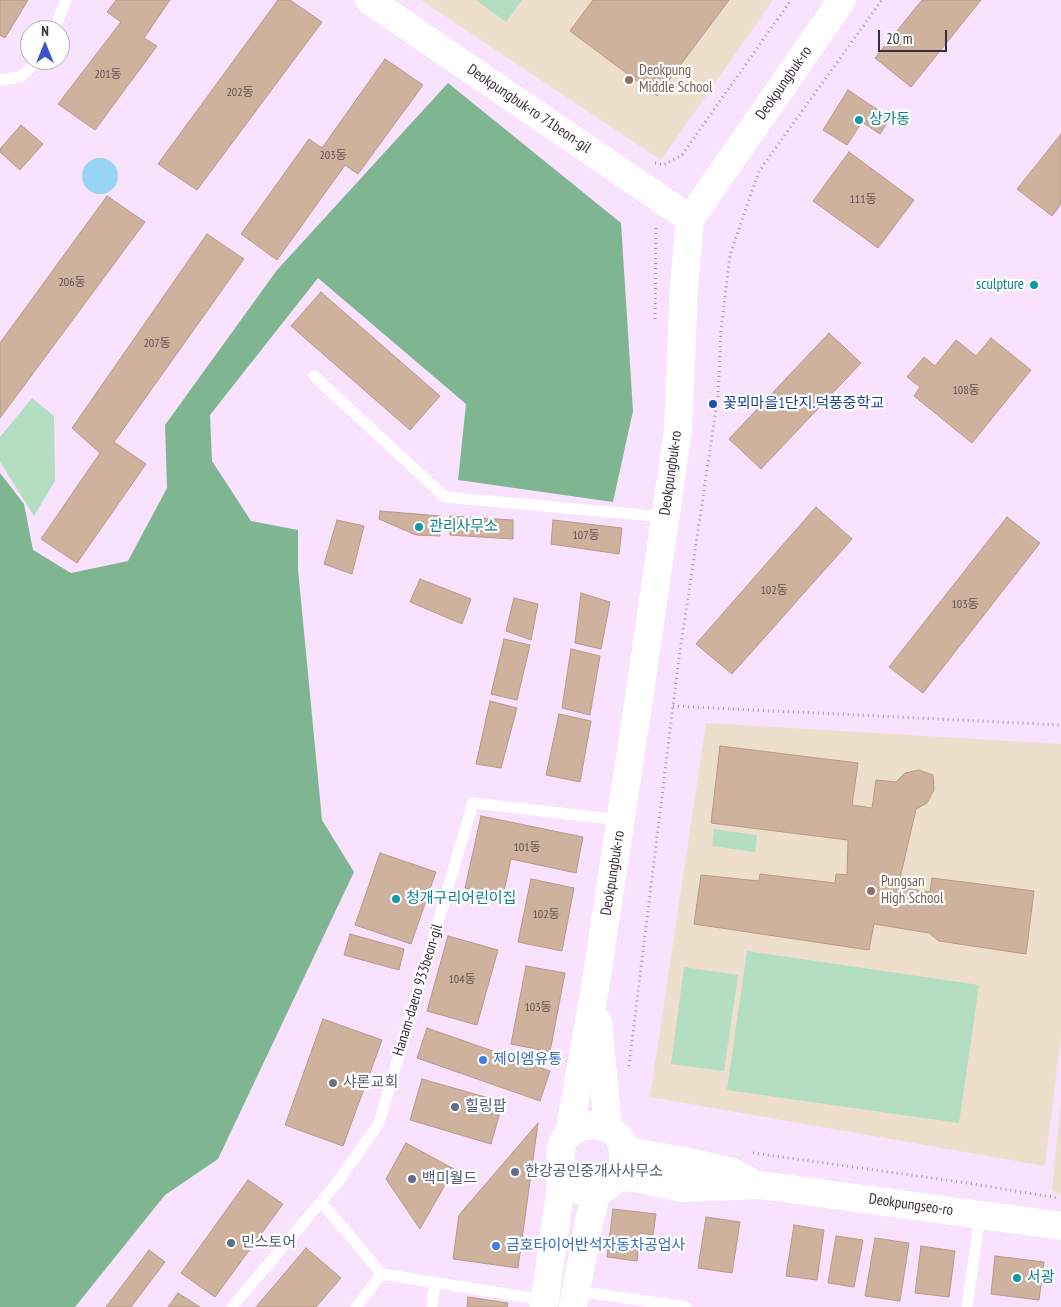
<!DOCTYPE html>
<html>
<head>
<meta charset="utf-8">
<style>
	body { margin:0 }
	#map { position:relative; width:1061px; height:1307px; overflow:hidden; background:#f9e2fd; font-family:"PT Sans Narrow",sans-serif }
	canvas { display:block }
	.north { position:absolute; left:20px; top:20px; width:50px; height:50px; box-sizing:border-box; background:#fff; border:1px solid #afacb0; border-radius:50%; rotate:0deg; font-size:14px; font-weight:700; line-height:20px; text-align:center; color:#382f39 }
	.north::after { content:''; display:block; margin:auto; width:18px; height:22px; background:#3a56c8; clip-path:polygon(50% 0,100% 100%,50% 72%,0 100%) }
	.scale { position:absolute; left:878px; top:30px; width:69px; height:22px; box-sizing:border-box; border:2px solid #382f39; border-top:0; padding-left:6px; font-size:15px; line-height:18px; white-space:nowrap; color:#382f39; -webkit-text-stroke:4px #fff; paint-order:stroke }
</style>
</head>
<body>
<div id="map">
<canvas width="1061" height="1307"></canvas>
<div class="north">N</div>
<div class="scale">20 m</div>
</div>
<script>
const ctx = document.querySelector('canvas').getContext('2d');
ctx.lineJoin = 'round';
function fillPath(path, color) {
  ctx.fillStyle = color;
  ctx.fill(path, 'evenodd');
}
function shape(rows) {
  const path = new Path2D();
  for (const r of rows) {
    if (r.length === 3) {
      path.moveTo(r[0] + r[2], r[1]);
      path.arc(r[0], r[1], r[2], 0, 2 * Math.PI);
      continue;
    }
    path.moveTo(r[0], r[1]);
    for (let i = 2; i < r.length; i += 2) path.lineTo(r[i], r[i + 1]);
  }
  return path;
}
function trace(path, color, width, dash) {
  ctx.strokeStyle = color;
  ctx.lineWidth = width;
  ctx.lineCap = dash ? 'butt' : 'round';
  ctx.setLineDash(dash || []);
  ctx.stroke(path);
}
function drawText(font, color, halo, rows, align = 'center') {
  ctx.font = font + ' "PT Sans Narrow","Noto Sans KR",sans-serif';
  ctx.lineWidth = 4.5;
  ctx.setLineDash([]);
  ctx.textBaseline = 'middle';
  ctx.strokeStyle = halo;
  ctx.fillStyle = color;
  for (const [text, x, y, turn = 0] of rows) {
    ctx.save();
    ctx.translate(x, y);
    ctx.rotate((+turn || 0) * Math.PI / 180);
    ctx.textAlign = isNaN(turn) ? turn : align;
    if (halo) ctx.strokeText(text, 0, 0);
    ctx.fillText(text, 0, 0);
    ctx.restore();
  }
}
fillPath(shape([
	[421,0,773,0,661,160],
	[706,723,1061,744,1061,1038,1045,1166,650,1097],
	[1061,1098,1061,1195,1052,1190]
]), '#eedecc');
fillPath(shape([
	[476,0,522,0,506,22],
	[32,398,54,416,55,481,34,516,0,462,0,437],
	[714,829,757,835,755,852,712,846],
	[747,951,979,985,959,1123,727,1090],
	[684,967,738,975,724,1071,671,1064]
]), '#b4dec2');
fillPath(shape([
	[448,83,621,223,633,411,613,502,458,480,466,404,318,278,210,415,212,461,251,521,298,530,298,569,322,820,354,872,218,1159,165,1195,75,1307,0,1307,0,473,24,504,33,550,71,573,128,561,167,488,165,425,277,270]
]), '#80b592');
fillPath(shape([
	[100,176,18]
]), '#98d5f4');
const building = shape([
	[0,0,28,0,5,38,0,35,0,0],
	[116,0,170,0,144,38,157,46,95,130,58,104,121,22,107,12,116,0],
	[278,0,290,0,322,22,197,190,158,164,278,0],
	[593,0,729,0,657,96,570,31,593,0],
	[922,0,981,0,911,87,875,58,922,0],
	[385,59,423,85,358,174,345,165,277,260,241,234,309,139,322,148,385,59],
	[848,90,890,118,880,134,862,122,847,145,823,130,848,90],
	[21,125,43,144,20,170,0,152,0,149,21,125],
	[1061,134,1061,204,1052,216,1017,189,1061,134],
	[849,152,914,200,878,248,813,201,849,152],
	[107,196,145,222,0,418,0,343,107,196],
	[207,234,244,259,114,442,146,464,77,563,41,539,100,453,72,428,207,234],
	[321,292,440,396,410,430,291,326,321,292],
	[829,333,861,363,761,469,729,439,829,333],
	[991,338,1031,370,972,443,914,396,920,387,907,377,924,357,935,366,956,340,976,356,991,338],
	[816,507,852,539,732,674,696,644,816,507],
	[380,511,441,516,440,536,416,535,379,519,380,511],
	[450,516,513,520,513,539,450,535,450,516],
	[1007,517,1040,543,923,693,889,667,1007,517],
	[337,520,364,526,352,574,324,564,337,520],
	[553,520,622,528,619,554,551,544,553,520],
	[420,579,471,599,462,624,410,602,420,579],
	[581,593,610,602,601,649,575,643,581,593],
	[514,598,538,604,531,640,506,631,514,598],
	[504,639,530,645,517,700,491,694,504,639],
	[571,649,600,656,590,715,562,708,571,649],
	[490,701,517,708,501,768,476,764,490,701],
	[559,714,591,721,580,782,546,775,559,714],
	[720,746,858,763,852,805,872,808,876,780,896,782,905,773,919,770,933,775,934,790,927,803,916,809,898,887,930,892,932,878,1034,891,1026,954,939,941,929,933,874,924,869,950,694,924,701,875,759,881,760,874,835,883,836,874,847,875,848,840,711,823,720,746],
	[481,816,583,837,576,873,511,859,503,896,465,888,481,816],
	[380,853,436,872,411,944,355,925,380,853],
	[531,879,574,888,562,951,518,942,531,879],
	[350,934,404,949,399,970,344,955,350,934],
	[448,936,498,950,477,1025,427,1011,448,936],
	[526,966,565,973,550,1052,511,1044,526,966],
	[323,1019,382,1040,343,1146,285,1125,323,1019],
	[427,1028,550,1071,540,1101,417,1058,427,1028],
	[422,1079,503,1102,491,1144,410,1120,422,1079],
	[538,1123,518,1268,453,1259,459,1215,538,1123],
	[406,1143,454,1169,420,1229,386,1179,406,1143],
	[248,1180,283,1204,215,1297,181,1273,248,1180],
	[613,1209,656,1214,653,1235,640,1233,637,1261,607,1257,613,1209],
	[706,1217,740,1222,732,1273,698,1268,706,1217],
	[794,1225,824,1230,817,1280,786,1276,794,1225],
	[836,1236,863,1240,854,1287,828,1283,836,1236],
	[875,1238,909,1243,900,1301,865,1296,875,1238],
	[921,1246,955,1251,949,1297,915,1293,921,1246],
	[306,1248,341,1278,316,1307,256,1307,306,1248],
	[149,1250,165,1262,131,1307,106,1307,149,1250],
	[995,1256,1044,1262,1039,1300,991,1294,995,1256],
	[178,1293,200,1307,168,1307,178,1293],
	[468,1297,508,1303,507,1307,467,1307,468,1297]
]);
fillPath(building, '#ceb29e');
trace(building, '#b69a87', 1);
trace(shape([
	[655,163,663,165,682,155,791,0],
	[655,319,656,225],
	[673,706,1061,725],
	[629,1066,678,665,718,396,721,330,730,255,759,171,882,0],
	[753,1153,961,1182,1058,1198]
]), '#a897ab', 3, [1, 4]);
trace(shape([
	[54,30,66,0],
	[0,80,20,77,40,60],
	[314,376,445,497,665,517],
	[321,1202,382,1274],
	[577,1291,686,1307],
	[232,1307,337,1183,379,1123,473,803,621,820],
	[356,1307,382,1274,544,1300],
	[432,1307,435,1282],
	[967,1307,980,1215]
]), '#fff', 11);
trace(shape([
	[369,0,690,219],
	[598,1022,608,1127],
	[622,1145,632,1152,684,1161,732,1172,748,1180],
	[562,1170,571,1184,579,1190,597,1191,606,1187,619,1177,623,1166,623,1151,620,1138,608,1127,593,1125,580,1127,569,1134],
	[616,1179,631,1177,682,1188,760,1185,1061,1226],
	[544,1307,560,1192,562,1170,560,1153,563,1141,569,1134,595,988,638,705,678,430,684,286,690,219,842,0],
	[573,1307,589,1221,597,1191]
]), '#fff', 28);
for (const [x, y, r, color] of [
	[629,80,5,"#8d6e63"],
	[859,120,5,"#0f9aa8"],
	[1034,285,5,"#0f9aa8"],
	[713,404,5,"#1a4fb4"],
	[419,527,5,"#0f9aa8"],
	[871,891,5,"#8d6e63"],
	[396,899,5,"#0f9aa8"],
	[483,1060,5,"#3f7fe0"],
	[333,1083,5,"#6b7280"],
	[455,1107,5,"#5c6f8a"],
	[515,1172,5,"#5c6f8a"],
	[412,1179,5,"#5c6f8a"],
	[231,1243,5,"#5c6f8a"],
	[496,1246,5,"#3f7fe0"],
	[1017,1278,5,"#0f9aa8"]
]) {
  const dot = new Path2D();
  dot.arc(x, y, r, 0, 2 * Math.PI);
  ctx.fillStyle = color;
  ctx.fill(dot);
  trace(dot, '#fff', 2);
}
drawText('12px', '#5e5052', null, [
	["201동",108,75],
	["202동",240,93],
	["203동",333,156],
	["111동",863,200],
	["206동",72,283],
	["207동",157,344],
	["108동",966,391],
	["107동",586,536],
	["102동",774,591],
	["103동",965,605],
	["101동",527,848],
	["102동",546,915],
	["104동",462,980],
	["103동",538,1008]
]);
drawText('15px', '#785e54', '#fff', [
	["Deokpung",639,71],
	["Middle School",639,88],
	["Pungsan",881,882],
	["High School",881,899]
], 'left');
drawText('15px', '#382f39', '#fff', [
	["Deokpungbuk-ro",784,83,-55],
	["Deokpungbuk-ro 71beon-gil",529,109,34],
	["Deokpungbuk-ro",671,473,-82],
	["Deokpungbuk-ro",613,873,-81],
	["Hanam-daero 933beon-gil",418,990,-73],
	["Deokpungseo-ro",911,1205,8]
]);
drawText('15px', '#0d838f', '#fff', [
	["상가동",869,120],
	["sculpture",1024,285,"right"],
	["관리사무소",429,527],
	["청개구리어린이집",406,899],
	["서광",1027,1278]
], 'left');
drawText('15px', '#164399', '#fff', [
	["꽃뫼마을1단지.덕풍중학교",723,404]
], 'left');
drawText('15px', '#366cbe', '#fff', [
	["제이엠유통",493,1060],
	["금호타이어반석자동차공업사",506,1246]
], 'left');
drawText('15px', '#5b616d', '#fff', [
	["샤론교회",343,1083]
], 'left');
drawText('15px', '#4e5e75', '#fff', [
	["힐링팝",465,1107],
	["한강공인중개사사무소",525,1172],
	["백미월드",422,1179],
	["민스토어",241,1243]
], 'left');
</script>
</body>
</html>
